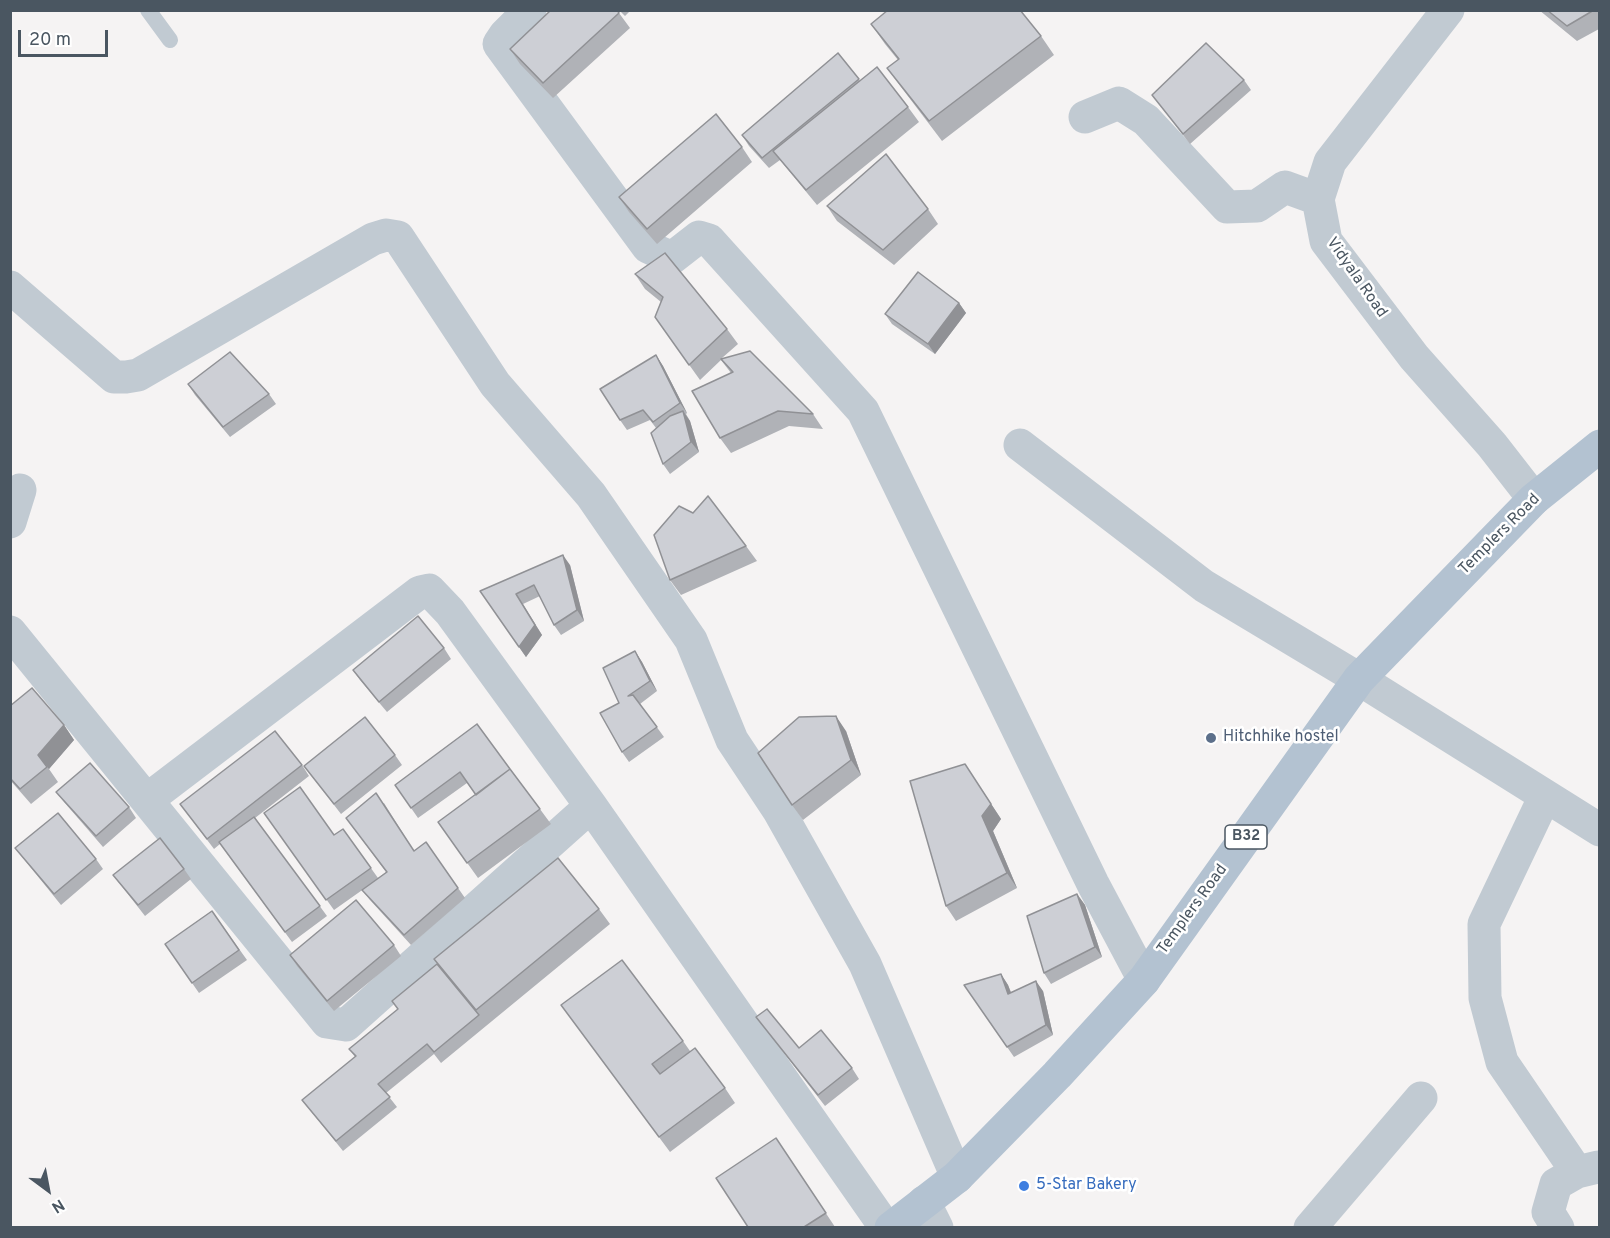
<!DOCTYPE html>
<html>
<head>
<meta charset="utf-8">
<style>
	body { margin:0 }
	#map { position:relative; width:1610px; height:1238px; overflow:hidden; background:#f5f3f3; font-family:Overpass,sans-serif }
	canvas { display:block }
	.frame { position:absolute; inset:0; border:12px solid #4a5661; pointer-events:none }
	.north { position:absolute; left:18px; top:1160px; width:60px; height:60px; -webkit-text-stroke:4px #fff; paint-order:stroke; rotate:148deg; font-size:16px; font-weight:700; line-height:24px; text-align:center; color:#4a5661 }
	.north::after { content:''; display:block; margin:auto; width:21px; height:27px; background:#4a5661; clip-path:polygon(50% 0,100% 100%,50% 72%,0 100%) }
	.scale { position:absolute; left:18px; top:30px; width:90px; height:27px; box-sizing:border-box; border:3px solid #4a5661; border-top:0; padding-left:8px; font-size:18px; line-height:21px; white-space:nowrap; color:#4a5661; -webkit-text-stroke:4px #fff; paint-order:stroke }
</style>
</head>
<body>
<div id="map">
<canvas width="1610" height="1238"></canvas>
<div class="frame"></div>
<div class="north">N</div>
<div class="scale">20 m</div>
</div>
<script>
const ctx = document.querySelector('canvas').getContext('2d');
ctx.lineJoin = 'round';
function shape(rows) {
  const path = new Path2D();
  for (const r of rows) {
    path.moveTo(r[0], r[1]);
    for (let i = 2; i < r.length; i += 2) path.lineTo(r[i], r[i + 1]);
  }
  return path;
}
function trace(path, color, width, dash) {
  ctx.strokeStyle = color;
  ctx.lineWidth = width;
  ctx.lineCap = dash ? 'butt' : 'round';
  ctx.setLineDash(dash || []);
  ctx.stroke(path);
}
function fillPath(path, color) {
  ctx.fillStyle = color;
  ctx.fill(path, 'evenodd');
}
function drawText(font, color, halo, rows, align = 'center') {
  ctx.font = font + ' Overpass,sans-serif';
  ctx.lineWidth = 5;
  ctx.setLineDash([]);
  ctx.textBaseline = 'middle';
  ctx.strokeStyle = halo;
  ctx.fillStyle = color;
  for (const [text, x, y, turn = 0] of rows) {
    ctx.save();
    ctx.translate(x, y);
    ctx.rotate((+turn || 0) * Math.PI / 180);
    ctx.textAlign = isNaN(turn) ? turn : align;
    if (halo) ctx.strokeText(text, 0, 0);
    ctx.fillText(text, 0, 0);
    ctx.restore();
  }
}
trace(shape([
	[148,10,170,40]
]), '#c1cad2', 16);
trace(shape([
	[530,10,505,35,499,44,648,247,672,258,699,237,709,240,863,411,1093,884,1144,980],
	[1448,10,1330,162,1318,199,1326,241,1414,357,1492,445,1534,499],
	[1085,117,1119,103,1146,120,1227,207,1257,206,1285,187,1318,199],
	[10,287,114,377,126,377,138,375,373,239,386,235,398,237,495,384,591,495,691,640,732,740,779,811,865,964,957,1177],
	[1020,445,1204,586,1359,679,1600,830],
	[10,522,20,490],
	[10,632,327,1022,346,1025,591,806],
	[1545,796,1484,924,1485,998,1502,1062,1577,1172],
	[148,799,420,592,429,590,450,612,591,806,886,1228],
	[924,1202,937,1228],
	[1310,1228,1421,1098],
	[1558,1228,1548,1212,1556,1184,1577,1172,1598,1167]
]), '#c1cad2', 33);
trace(shape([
	[891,1228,957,1177,1057,1075,1144,980,1359,679,1534,499,1600,446]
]), '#b3c2d1', 33);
fillPath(shape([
	[619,10,631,10,625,16],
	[1539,10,1599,10,1599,29,1577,41],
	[619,13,630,28,553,98,520,64,510,49],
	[871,24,1041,36,1054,55,942,141,901,87,887,68,898,60,885,44],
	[838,53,860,81,908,107,919,122,817,205,780,160,769,168,749,146,742,135],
	[1244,80,1251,90,1190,144,1152,95],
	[742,147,752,162,657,244,629,212,619,197],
	[827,206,928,209,938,224,894,265,837,221],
	[635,274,727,329,738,344,722,358,813,414,823,429,789,426,731,453,720,438,731,373,721,360,700,380,655,317,661,302,645,289],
	[959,303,966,313,935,354,892,324,885,314],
	[656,355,663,366,687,413,686,414,690,421,699,452,670,474,663,464,656,428,650,420,627,430,620,420],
	[188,384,269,394,276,404,230,437,195,395],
	[746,546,757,561,681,595,670,580],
	[570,565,584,621,561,635,554,625,540,596,523,604,542,635,526,657,480,591],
	[444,648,451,659,387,712,360,680,353,670],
	[635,651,642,662,657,691,640,704,664,737,629,762,622,752,619,703],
	[10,706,64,725,74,740,49,769,58,782,31,804,10,780],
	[477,724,551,824,478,878,438,822,476,795,467,783,418,818,395,785],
	[846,731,861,775,803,820,792,805],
	[395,755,402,765,341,814,304,766],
	[965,764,1001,819,993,831,1017,888,956,921,946,906],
	[302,765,309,776,255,818,327,916,292,942,220,844,214,849,180,804],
	[56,792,129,807,136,818,103,847,64,802],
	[384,803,414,851,426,842,465,898,411,945,370,900,362,890,375,881,334,910,264,813,334,835,343,829,378,878,386,872,346,818],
	[15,848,96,859,103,869,61,905,23,858],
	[184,869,191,879,145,916,113,875],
	[1077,894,1085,905,1102,957,1051,984,1044,973],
	[599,909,610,924,441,1063,434,1054,386,1093,397,1107,343,1151,310,1110,302,1100,355,1057,349,1049,398,1009,392,1001],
	[212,911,247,960,199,993,165,944],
	[394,945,401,956,334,1011,297,966,290,955],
	[1001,974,1008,985,1011,992,1043,991,1053,1035,1014,1057,964,985],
	[561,1005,683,1041,690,1051,725,1088,735,1103,670,1152],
	[756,1017,799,1048,852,1068,859,1079,825,1106],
	[786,1153,835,1227,748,1227]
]), '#b0b2b7');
fillPath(shape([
	[959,303,966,313,935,354,928,344],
	[656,355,663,366,687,413,680,403],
	[683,411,690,421,699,452,691,442],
	[563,555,570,565,584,621,577,610],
	[516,594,542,635,526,657,519,647],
	[635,651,642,662,657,691,650,681],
	[836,716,846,731,861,775,851,760],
	[64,725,74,740,49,769,38,755],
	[965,764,1001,819,993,831,1017,888,1007,873,982,816],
	[1077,894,1085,905,1102,957,1095,947],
	[1001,974,1008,985,1015,1004,1008,994],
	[1036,981,1043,991,1053,1035,1046,1025]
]), '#909195');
const building = shape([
	[551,10,617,10,619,13,543,83,510,49,551,10],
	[888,10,1020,10,1041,36,929,121,887,68,899,59,871,24,888,10],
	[1547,10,1594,10,1567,26,1547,10],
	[1206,43,1244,80,1183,134,1152,95,1206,43],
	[838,53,859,79,762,158,742,135,838,53],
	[877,67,908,107,806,190,773,151,877,67],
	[716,114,742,147,647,229,619,197,716,114],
	[886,154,928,209,883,250,827,206,886,154],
	[665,253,727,329,689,365,655,317,663,297,635,274,665,253],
	[918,272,959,303,928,344,885,314,918,272],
	[750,351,813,414,778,411,720,438,692,391,733,372,721,359,750,351],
	[230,352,269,394,223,427,188,384,230,352],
	[656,355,680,403,653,422,643,410,620,420,600,389,656,355],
	[683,411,691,442,663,464,651,433,670,416,683,411],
	[708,496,746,546,670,580,654,535,679,506,693,513,708,496],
	[563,555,577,610,554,625,534,585,516,594,535,625,519,647,480,591,563,555],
	[418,616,444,648,379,702,353,670,418,616],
	[635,651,650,681,628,696,633,695,657,727,622,752,600,713,619,703,603,668,635,651],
	[32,688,64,725,38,755,47,767,20,789,10,778,10,706,32,688],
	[836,716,851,760,792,805,758,753,799,717,836,716],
	[365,717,395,755,334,804,304,766,365,717],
	[477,724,510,769,476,795,460,772,411,808,395,785,477,724],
	[275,731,302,765,207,839,180,804,275,731],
	[90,763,129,807,96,836,56,792,90,763],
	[965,764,991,804,982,816,1007,873,946,906,910,781,965,764],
	[510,769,540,809,467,863,438,822,510,769],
	[300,787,334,835,343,829,371,868,326,900,264,813,300,787],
	[376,793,414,851,426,842,458,888,404,935,362,890,387,872,346,818,376,793],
	[58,813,96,859,54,894,15,848,58,813],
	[254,817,320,906,285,932,219,842,254,817],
	[160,838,184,869,138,905,113,875,160,838],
	[558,858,599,909,476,1010,434,959,558,858],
	[1077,894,1095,947,1044,973,1027,916,1077,894],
	[356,900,394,945,327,1001,290,955,356,900],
	[212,911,239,950,192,983,165,944,212,911],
	[622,960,683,1041,652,1064,660,1074,695,1048,725,1088,659,1137,561,1005,622,960],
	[437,964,479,1015,434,1052,427,1044,378,1084,390,1097,336,1141,302,1100,356,1056,349,1049,398,1009,392,1001,437,964],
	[1001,974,1008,994,1036,981,1046,1025,1007,1047,964,985,1001,974],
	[767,1009,799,1048,821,1030,852,1068,818,1095,756,1017,767,1009],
	[776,1138,826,1213,804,1227,748,1227,716,1178,776,1138]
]);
fillPath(building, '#cdcfd5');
trace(building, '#909195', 1.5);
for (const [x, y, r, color] of [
	[1211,738,6,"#5c6f8a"],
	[1024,1186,6,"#3f7fe0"]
]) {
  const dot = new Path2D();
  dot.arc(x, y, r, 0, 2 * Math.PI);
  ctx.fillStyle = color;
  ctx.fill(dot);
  trace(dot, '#fff', 2);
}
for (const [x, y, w] of [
	[1246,837,42]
]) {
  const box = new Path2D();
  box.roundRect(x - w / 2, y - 12, w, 24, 4.5);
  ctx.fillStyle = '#fff';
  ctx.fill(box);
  trace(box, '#4a5661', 1.5);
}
drawText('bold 15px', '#4a5661', null, [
	["B32",1246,837]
]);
drawText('16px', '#4a5661', '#fff', [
	["Vidyala Road",1356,278,55],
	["Templers Road",1500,535,-45],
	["Templers Road",1193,910,-54]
]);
drawText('16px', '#4e5e75', '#fff', [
	["Hitchhike hostel",1223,738]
], 'left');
drawText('16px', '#366cbe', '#fff', [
	["5-Star Bakery",1036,1186]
], 'left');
</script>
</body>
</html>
